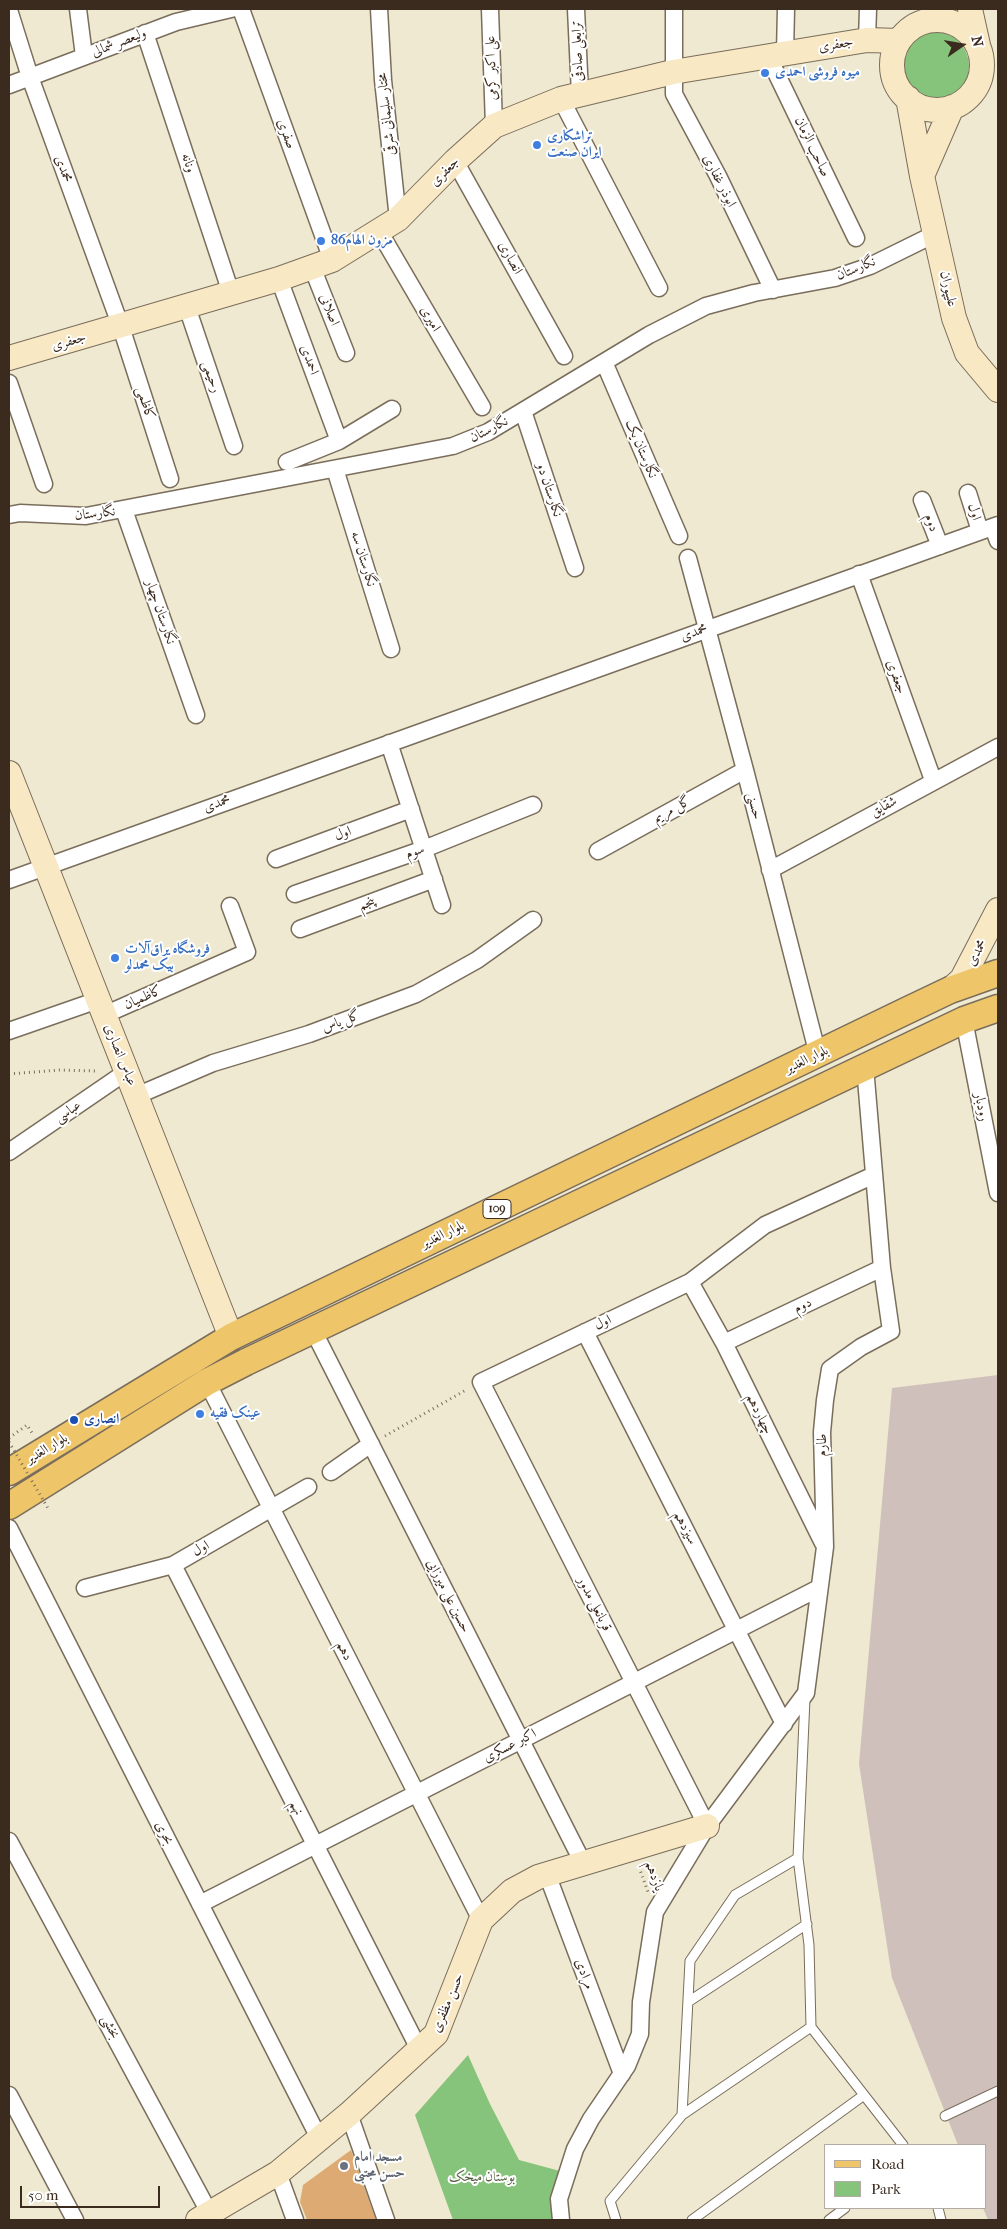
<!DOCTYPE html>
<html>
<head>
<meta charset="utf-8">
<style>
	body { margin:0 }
	#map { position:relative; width:1007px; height:2229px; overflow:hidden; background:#eee9d0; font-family:"IM FELL French Canon",serif }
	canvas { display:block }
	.frame { position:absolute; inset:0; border:10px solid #3b2a1e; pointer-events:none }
	.legend { position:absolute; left:824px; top:2144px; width:162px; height:65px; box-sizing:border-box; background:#fff; border:1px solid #b1aaa5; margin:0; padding:6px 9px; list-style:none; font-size:15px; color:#3b2a1e }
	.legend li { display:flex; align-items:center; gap:10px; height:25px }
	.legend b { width:25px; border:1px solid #b1aaa5 }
	.north { position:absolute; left:937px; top:20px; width:50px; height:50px; -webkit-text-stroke:4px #fff; paint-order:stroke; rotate:77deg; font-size:14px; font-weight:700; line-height:20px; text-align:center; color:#3b2a1e }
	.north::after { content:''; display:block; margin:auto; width:18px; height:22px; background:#3b2a1e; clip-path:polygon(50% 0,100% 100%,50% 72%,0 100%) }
	.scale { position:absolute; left:20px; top:2186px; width:140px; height:22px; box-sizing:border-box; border:2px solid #3b2a1e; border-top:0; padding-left:6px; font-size:15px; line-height:18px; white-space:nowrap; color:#3b2a1e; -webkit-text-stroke:4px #fff; paint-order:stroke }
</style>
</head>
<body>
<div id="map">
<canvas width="1007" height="2229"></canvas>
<div class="frame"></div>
<ul class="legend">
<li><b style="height:6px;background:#eec569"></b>Road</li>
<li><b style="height:14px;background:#86c47b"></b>Park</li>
</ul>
<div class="north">N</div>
<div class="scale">50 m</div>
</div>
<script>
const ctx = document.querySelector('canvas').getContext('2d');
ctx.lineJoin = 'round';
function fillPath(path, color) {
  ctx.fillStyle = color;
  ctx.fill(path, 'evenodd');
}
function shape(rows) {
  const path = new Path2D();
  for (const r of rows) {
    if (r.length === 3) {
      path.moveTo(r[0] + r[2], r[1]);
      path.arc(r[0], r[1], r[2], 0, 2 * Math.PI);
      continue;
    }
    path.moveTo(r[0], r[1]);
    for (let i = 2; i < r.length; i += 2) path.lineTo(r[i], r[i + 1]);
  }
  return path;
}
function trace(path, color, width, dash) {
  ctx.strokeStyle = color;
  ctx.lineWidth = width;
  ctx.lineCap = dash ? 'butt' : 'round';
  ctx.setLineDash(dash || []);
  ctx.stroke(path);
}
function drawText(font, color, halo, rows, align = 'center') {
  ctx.font = font + ' "IM FELL French Canon",Amiri,serif';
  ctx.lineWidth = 4;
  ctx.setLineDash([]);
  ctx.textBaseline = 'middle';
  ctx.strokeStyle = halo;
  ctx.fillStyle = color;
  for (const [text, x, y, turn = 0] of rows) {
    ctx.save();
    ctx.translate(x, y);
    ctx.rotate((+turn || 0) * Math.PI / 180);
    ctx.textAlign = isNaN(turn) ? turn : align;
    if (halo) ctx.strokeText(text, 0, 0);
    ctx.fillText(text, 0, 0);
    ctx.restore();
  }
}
fillPath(shape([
	[998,1375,998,2220,988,2220,983,2208,986,2208,986,2145,958,2145,892,1978,859,1764,892,1388]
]), '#cfc0bb');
fillPath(shape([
	[935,66,34],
	[468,2055,490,2104,519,2160,560,2171,554,2220,453,2220,415,2115]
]), '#86c47b');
fillPath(shape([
	[351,2150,376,2220,307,2220,300,2202,303,2185]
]), '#ddaa73');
const lane = shape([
	[805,1698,798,1858,809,1945,811,2027,903,2145],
	[688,2002,807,1924],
	[682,2115,690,1961,735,1895,798,1858],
	[945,2116,998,2091],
	[938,2208,941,2220],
	[616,2220,610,2201,682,2115,811,2027],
	[692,2220,864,2095],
	[829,2220,845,2208]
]);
const street = shape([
	[78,9,84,56],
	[241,9,332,260],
	[379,9,383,80,398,219],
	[490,9,494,126],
	[576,9,580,94],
	[674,9,674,94,718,176,773,290],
	[9,10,30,77,121,327,170,479],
	[145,33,231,293],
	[867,40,868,9],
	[785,53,786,9],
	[768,56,856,238],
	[9,85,176,22,231,9],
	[561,99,659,288],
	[455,161,564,356],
	[379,231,482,407],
	[312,267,346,353],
	[279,279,339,441],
	[187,307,234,446],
	[604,362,679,536],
	[9,383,44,484],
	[523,411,575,568],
	[287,462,339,441,392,409],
	[335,469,391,649],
	[968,493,980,531],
	[922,500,940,546],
	[124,510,196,715],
	[9,515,20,513,86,516,453,446,488,432,649,335,706,306,754,293,835,278,870,266,935,234],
	[993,527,998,541],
	[688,558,745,770,818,1055],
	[859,574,933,780],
	[389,743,442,905],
	[598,851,745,770],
	[276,859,411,809],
	[770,870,998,747],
	[9,880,998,525],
	[295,894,424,849,533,805],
	[300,929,434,879],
	[104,1015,247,952,230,906],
	[964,1020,998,1193],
	[9,1031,98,1000],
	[136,1096,213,1063,309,1034,416,994,477,960,533,920],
	[9,1152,126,1072],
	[690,1282,724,1343,823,1543],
	[313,1330,583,1863],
	[585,1332,784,1724],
	[724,1343,882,1268],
	[207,1382,481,1920],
	[331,1472,371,1444],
	[9,1528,319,2138],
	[173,1565,420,2051],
	[85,1588,173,1565,308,1487],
	[707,1826,481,1382,690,1282,765,1225,874,1175],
	[9,1841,210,2214],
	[547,1874,622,2074],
	[200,1904,819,1588],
	[9,2095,75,2220],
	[349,2114,386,2220],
	[278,2173,295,2220],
	[561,2220,559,2199,575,2149,591,2119,627,2066,640,2034,641,2002,655,1912,707,1826,806,1693,825,1547,822,1432,825,1400,830,1369,861,1347,891,1331,882,1268,865,1067]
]);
const secondary = shape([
	[970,9,978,45],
	[937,65,45],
	[908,98,922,176,954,318,967,353,998,390],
	[922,176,952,107],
	[9,358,279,279,332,260,398,219,455,161,494,126,561,99,673,72,867,40,899,41],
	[9,773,231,1337],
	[950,990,962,979,998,910],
	[198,2220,278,2173,349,2114,436,2034,481,1920,512,1891,538,1877,707,1826]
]);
const primary = shape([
	[9,1472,231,1337,906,1011,950,990,998,973],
	[9,1506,207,1382,246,1362,964,1020,998,1008]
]);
trace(lane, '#7a6d5c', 11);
trace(street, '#7a6d5c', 19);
trace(secondary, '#7a6d5c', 26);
trace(primary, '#7a6d5c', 29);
trace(shape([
	[9,1074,60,1070,95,1071],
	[385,1436,466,1390],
	[9,1438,27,1425,32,1433],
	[639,1867,648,1892]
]), '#7a6d5c', 3, [1, 4]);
trace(lane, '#fff', 9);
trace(street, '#fff', 16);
trace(secondary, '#f8e8c3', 24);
trace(primary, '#eec569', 26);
trace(shape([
	[9,1442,49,1510]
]), '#7a6d5c', 3, [1, 4]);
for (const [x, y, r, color] of [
	[765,73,5,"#3f7fe0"],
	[537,145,5,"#3f7fe0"],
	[321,241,5,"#3f7fe0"],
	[115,958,5,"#3f7fe0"],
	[200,1414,5,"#3f7fe0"],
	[74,1420,5,"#1a4fb4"],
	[344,2166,5,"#6b7280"]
]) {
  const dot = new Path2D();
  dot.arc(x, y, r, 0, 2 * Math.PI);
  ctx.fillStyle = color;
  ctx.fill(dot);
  trace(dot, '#fff', 2);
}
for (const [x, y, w] of [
	[497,1209,28]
]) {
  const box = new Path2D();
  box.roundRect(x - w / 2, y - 9.5, w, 19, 4);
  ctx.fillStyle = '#fff';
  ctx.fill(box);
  trace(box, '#3b2a1e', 1);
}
drawText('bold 12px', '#3b2a1e', null, [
	["109",497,1209]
]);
drawText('14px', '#3b2a1e', '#fff', [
	["ولیعصر شمالی",119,43,-21],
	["جعفری",836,45,-9],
	["ترابعلی صادقی",578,51,-92],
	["علی اکبر کرمی",492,68,-92],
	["مختار سلیمانی شرقی",387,114,-96],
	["صفری",286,134,70],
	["صاحب الزمان",812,147,64],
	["ونانه",188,163,72],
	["محمدی",63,169,70],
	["جعفری",445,172,-45],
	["ابوذر غفاری",719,181,63],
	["انصاری",510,258,61],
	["نگارستان",856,269,-22],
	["علیپوران",948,289,77],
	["اصلانی",329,310,68],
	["امیری",430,319,60],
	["جعفری",69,342,-16],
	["احمدی",309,360,70],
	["رحیمی",211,377,71],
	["کاظمی",145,403,72],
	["نگارستان",489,430,-27],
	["نگارستان یک",641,449,67],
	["نگارستان دو",549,490,72],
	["اول",974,512,73],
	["نگارستان",95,514,-6],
	["دوم",931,523,69],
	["نگارستان سه",363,559,73],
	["نگارستان چهار",160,612,71],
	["محمدی",694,633,-20],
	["جعفری",896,677,70],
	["محمدی",217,804,-20],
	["حسنی",754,806,76],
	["شقایق",884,807,-29],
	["گل مریم",672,810,-29],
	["اول",343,834,-20],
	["سوم",415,852,-20],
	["پنجم",367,904,-21],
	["محمدی",977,953,-62],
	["کاظمیان",143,998,-24],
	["گل یاس",341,1022,-20],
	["عباس انصاری",120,1055,68],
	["بلوار الغدیر",807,1060,-26],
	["رودبار",981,1107,79],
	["عباسی",68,1112,-34],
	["بلوار الغدیر",443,1235,-26],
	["دوم",803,1306,-26],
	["اول",603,1323,-25],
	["چهاردهم",759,1414,64],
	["طارم",823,1445,-90],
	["بلوار الغدیر",47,1449,-31],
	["سیزدهم",685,1528,63],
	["اول",201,1549,-30],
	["حسین علی میرزایی",448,1596,63],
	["قربانعلی مدور",594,1604,63],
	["دهم",344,1651,63],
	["اکبر عسکری",510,1746,-27],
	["نهم",296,1808,63],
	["بحری",164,1833,63],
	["یازدهم",654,1876,70],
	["مرادی",584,1974,69],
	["حسن مظفری",448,2003,-67],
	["بخشی",110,2027,62]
]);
drawText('bold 14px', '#366cbe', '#fff', [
	["میوه فروشی احمدی",775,73],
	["تراشکاری",547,137],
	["ایران صنعت",547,153],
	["مزون الهام86",331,241],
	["فروشگاه یراق‌آلات",125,950],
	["بیک محمدلو",125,966],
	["عینک فقیه",210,1414]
], 'left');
drawText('bold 14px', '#164399', '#fff', [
	["انصاری",84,1420]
], 'left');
drawText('bold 14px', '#5b616d', '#fff', [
	["مسجد امام",354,2158],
	["حسن مجتبی",354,2174]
], 'left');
drawText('14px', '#55603f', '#fff', [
	["بوستان میخک",482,2178]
]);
</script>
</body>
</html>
